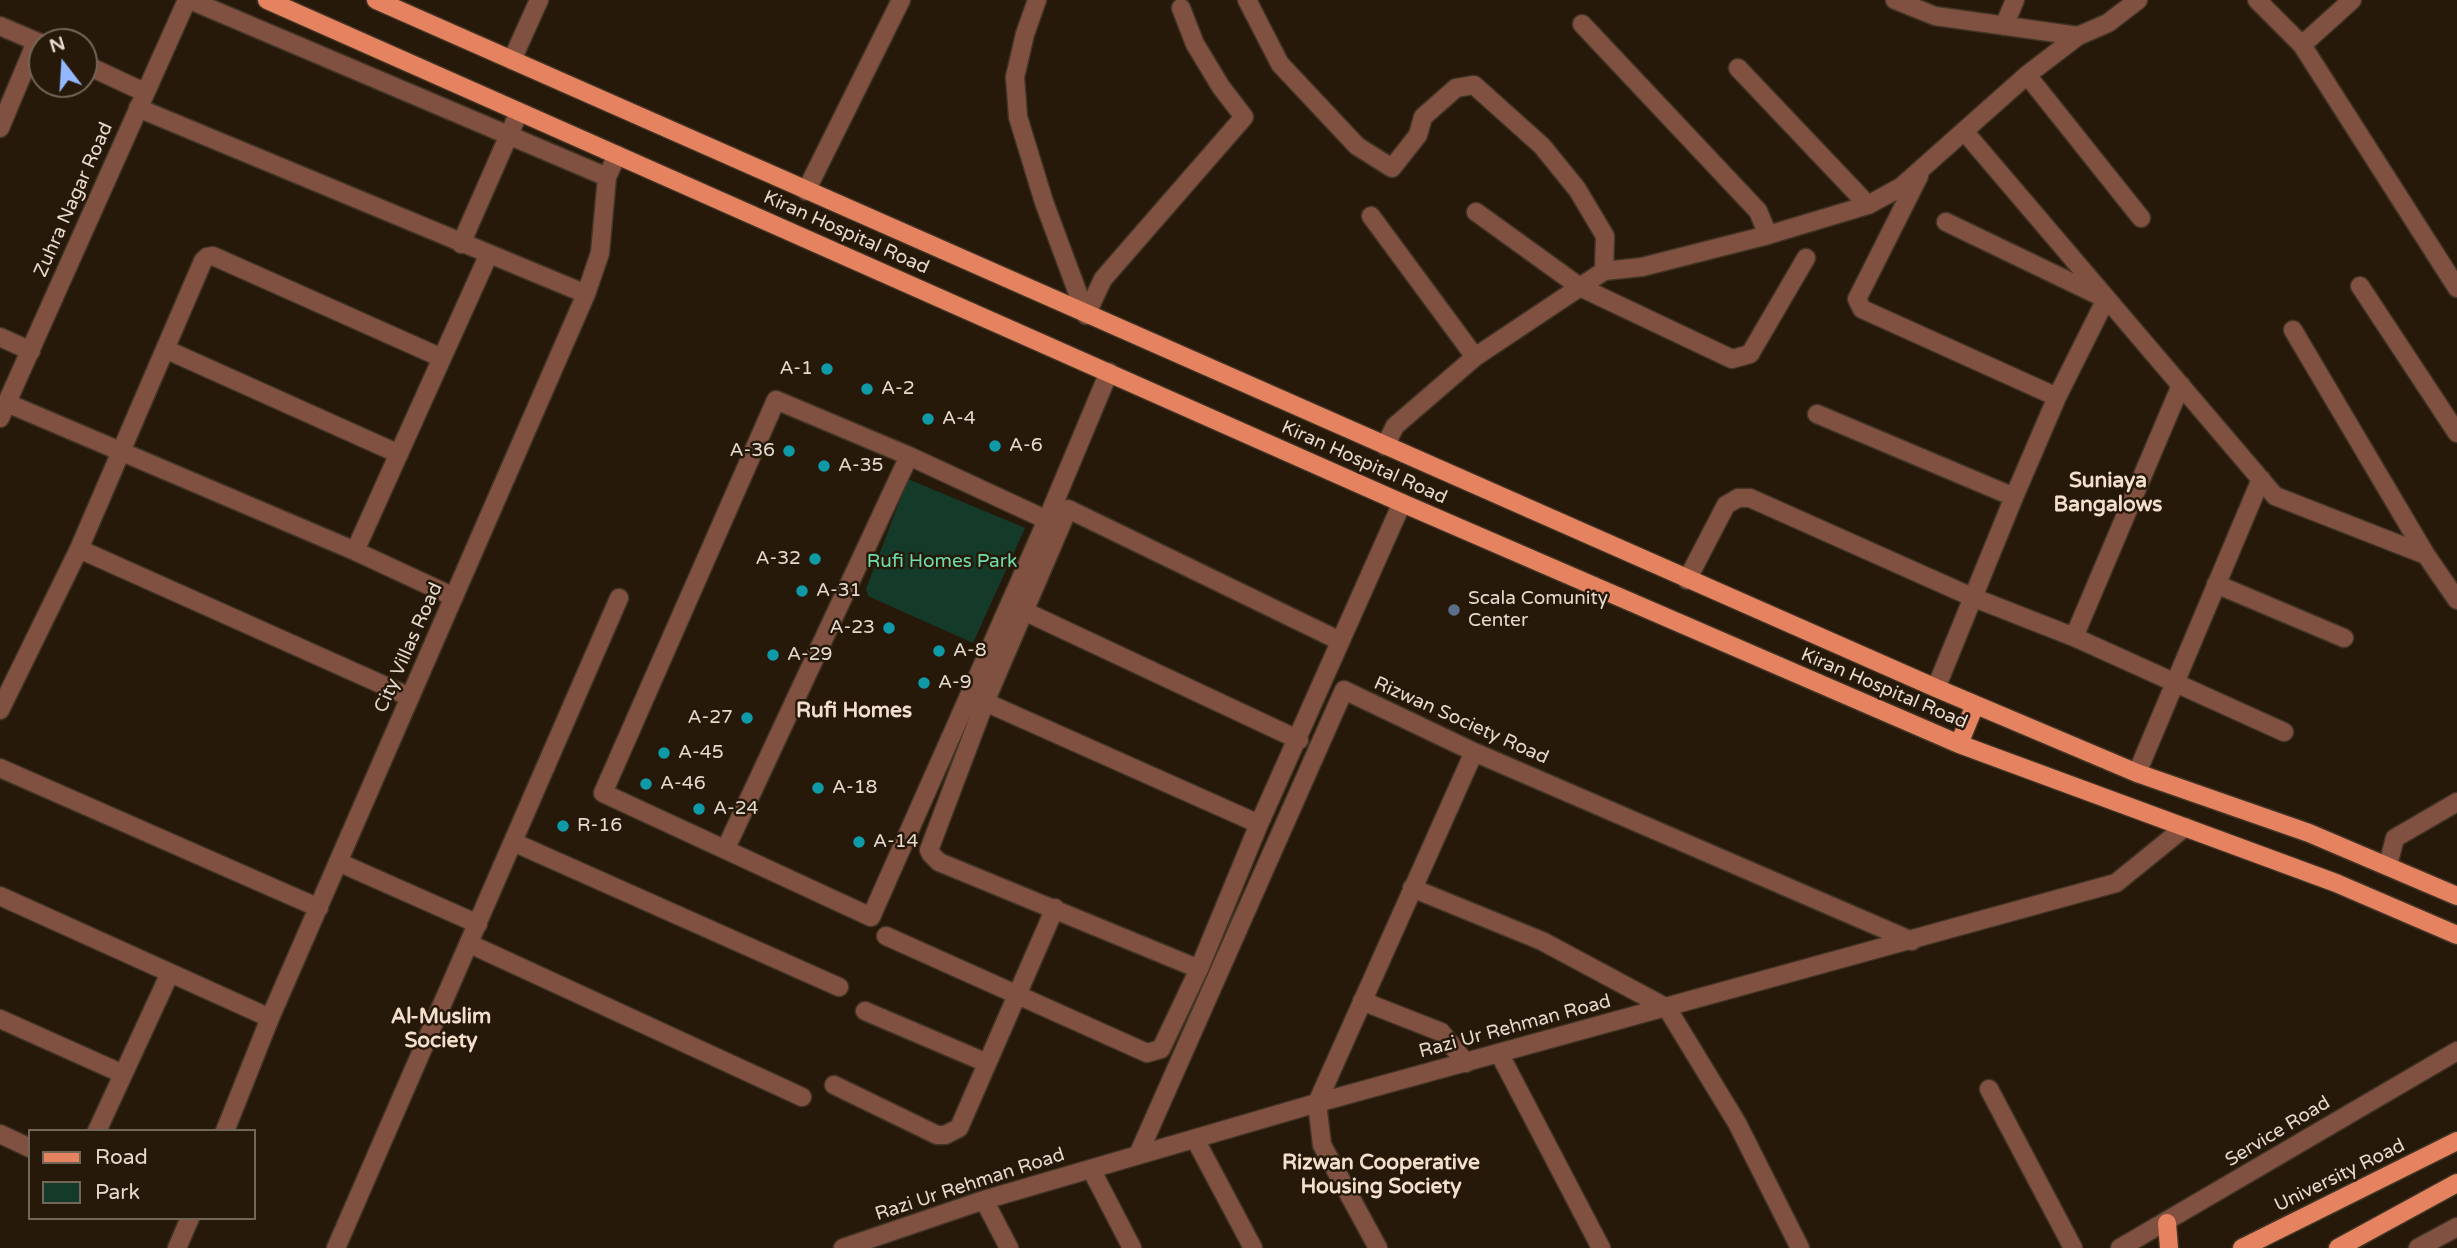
<!DOCTYPE html>
<html>
<head>
<meta charset="utf-8">
<style>
	body { margin:0 }
	#map { position:relative; width:2457px; height:1248px; overflow:hidden; background:#271909; font-family:"Varela Round",sans-serif }
	canvas { display:block }
	.legend { position:absolute; left:28px; top:1129px; width:228px; height:91px; box-sizing:border-box; background:#271909; border:2px solid #726658; margin:0; padding:9px 12px; list-style:none; font-size:21px; color:#e3d9cf }
	.legend li { display:flex; align-items:center; gap:14px; height:35px }
	.legend b { width:35px; border:2px solid #726658 }
	.north { position:absolute; left:28px; top:28px; width:70px; height:70px; box-sizing:border-box; background:#271909; border:2px solid #726658; border-radius:50%; rotate:343deg; font-size:19px; font-weight:700; line-height:28px; text-align:center; color:#e3d9cf }
	.north::after { content:''; display:block; margin:auto; width:24px; height:32px; background:#95b7fd; clip-path:polygon(50% 0,100% 100%,50% 72%,0 100%) }
</style>
</head>
<body>
<div id="map">
<canvas width="2457" height="1248"></canvas>
<ul class="legend">
<li><b style="height:9px;background:#e58360"></b>Road</li>
<li><b style="height:19px;background:#143b2a"></b>Park</li>
</ul>
<div class="north">N</div>
</div>
<script>
const ctx = document.querySelector('canvas').getContext('2d');
ctx.lineJoin = 'round';
function fillPath(path, color) {
  ctx.fillStyle = color;
  ctx.fill(path, 'evenodd');
}
function shape(rows) {
  const path = new Path2D();
  for (const r of rows) {
    path.moveTo(r[0], r[1]);
    for (let i = 2; i < r.length; i += 2) path.lineTo(r[i], r[i + 1]);
  }
  return path;
}
function trace(path, color, width, dash) {
  ctx.strokeStyle = color;
  ctx.lineWidth = width;
  ctx.lineCap = dash ? 'butt' : 'round';
  ctx.setLineDash(dash || []);
  ctx.stroke(path);
}
function drawText(font, color, halo, rows, align = 'center') {
  ctx.font = font + ' "Varela Round",sans-serif';
  ctx.lineWidth = 5;
  ctx.setLineDash([]);
  ctx.textBaseline = 'middle';
  ctx.strokeStyle = halo;
  ctx.fillStyle = color;
  for (const [text, x, y, turn = 0] of rows) {
    ctx.save();
    ctx.translate(x, y);
    ctx.rotate((+turn || 0) * Math.PI / 180);
    ctx.textAlign = isNaN(turn) ? turn : align;
    if (halo) ctx.strokeText(text, 0, 0);
    ctx.fillText(text, 0, 0);
    ctx.restore();
  }
}
fillPath(shape([
	[908,479,1025,528,973,643,868,596,866,589]
]), '#143b2a');
const minor = shape([
	[190,0,607,177],
	[1037,0,1025,34,1015,77,1018,117,1044,202,1086,315],
	[1247,0,1280,64,1357,146,1392,168,1418,135,1423,117,1456,88,1474,85,1542,146,1577,189,1605,236,1604,271],
	[1895,0,1935,16,2078,36],
	[2257,0,2302,45,2457,288],
	[1582,24,1758,211,1768,235],
	[0,26,42,44],
	[2004,26,2015,0],
	[2302,45,2352,0],
	[512,60,539,0],
	[84,64,144,92],
	[1738,68,1868,205],
	[2027,75,2141,218],
	[138,108,586,294],
	[0,128,36,42],
	[1964,131,2275,496,2426,555],
	[1919,176,1857,299,1862,309,2057,397],
	[806,191,901,0],
	[1476,212,1580,287,1732,359,1750,354,1806,258],
	[1371,216,1475,357],
	[461,244,519,112],
	[2360,286,2457,433],
	[1086,315,1103,279,1244,117,1221,87,1195,44,1181,8],
	[2293,330,2426,555,2457,600],
	[0,337,31,351],
	[165,349,399,454],
	[7,403,355,551,454,597],
	[1817,414,2014,497],
	[0,418,187,0],
	[1385,446,1395,426,1475,357,1604,271,1642,267,1768,235,1868,205,1901,187,2027,75,2078,36,2108,23,2138,0],
	[1047,520,909,456,776,400,603,793,871,917,1047,520,1109,372],
	[79,549,410,697],
	[355,551,488,256],
	[1687,580,1726,505,1738,498,1750,498,1972,597,2074,637,2284,732],
	[2216,584,2344,638],
	[1024,611,1299,740],
	[2074,637,2181,385],
	[1340,641,1068,509,985,702,929,850,931,854,939,862,1199,969,1259,824,1402,503],
	[1936,688,2014,497,2057,397,2106,299,1946,222],
	[985,702,1259,824],
	[0,710,79,549,203,261,207,257,213,256,442,358],
	[0,768,319,908],
	[2137,773,2261,479],
	[513,842,839,987],
	[726,848,909,456],
	[338,862,478,924],
	[2388,865,2395,838,2457,802],
	[1412,888,1542,941,1667,1008,1737,1123,1800,1248],
	[0,896,270,1018],
	[886,936,1147,1053,1161,1049,1199,969],
	[470,944,802,1097],
	[1362,1001,1441,1032,1466,1063],
	[865,1011,987,1063],
	[0,1019,123,1074],
	[1499,1053,1601,1248],
	[834,1085,937,1135,945,1135,959,1128,1055,908],
	[1989,1089,2073,1248],
	[97,1131,170,973],
	[225,1131,270,1018,586,294,600,253,607,177,617,155],
	[0,1134,30,1148],
	[1195,1139,1253,1248],
	[1138,1155,1344,690,1474,752,1912,941],
	[1091,1169,1132,1248],
	[984,1200,1009,1248],
	[177,1248,190,1218],
	[336,1248,619,598],
	[843,1248,984,1200,1317,1103,2116,883,2185,827],
	[1378,1248,1322,1145,1317,1103,1474,752],
	[2120,1248,2457,1051],
	[2418,1248,2457,1227]
]);
const major = shape([
	[267,0,1402,503,1959,744,2336,883,2457,935],
	[376,0,1936,688,2137,773,2309,833,2457,896],
	[1959,744,1975,705],
	[2167,1223,2169,1248],
	[2242,1248,2457,1141],
	[2338,1248,2457,1183]
]);
trace(minor, '#413425', 21);
trace(major, '#413425', 21);
trace(minor, '#805140', 18);
trace(major, '#e58360', 18);
for (const [x, y, r, color] of [
	[827,369,7,"#0f9aa8"],
	[867,389,7,"#0f9aa8"],
	[928,419,7,"#0f9aa8"],
	[995,446,7,"#0f9aa8"],
	[789,451,7,"#0f9aa8"],
	[824,466,7,"#0f9aa8"],
	[815,559,7,"#0f9aa8"],
	[802,591,7,"#0f9aa8"],
	[1454,610,7,"#5c6f8a"],
	[889,628,7,"#0f9aa8"],
	[939,651,7,"#0f9aa8"],
	[773,655,7,"#0f9aa8"],
	[924,683,7,"#0f9aa8"],
	[747,718,7,"#0f9aa8"],
	[664,753,7,"#0f9aa8"],
	[646,784,7,"#0f9aa8"],
	[818,788,7,"#0f9aa8"],
	[699,809,7,"#0f9aa8"],
	[563,826,7,"#0f9aa8"],
	[859,842,7,"#0f9aa8"]
]) {
  const dot = new Path2D();
  dot.arc(x, y, r, 0, 2 * Math.PI);
  ctx.fillStyle = color;
  ctx.fill(dot);
  trace(dot, '#271909', 2.5);
}
drawText('19px', '#e3d9cf', '#271909', [
	["Zuhra Nagar Road",74,200,-66],
	["Kiran Hospital Road",846,233,24],
	["Kiran Hospital Road",1364,463,24],
	["City Villas Road",409,648,-66],
	["Kiran Hospital Road",1884,689,23],
	["Rizwan Society Road",1461,721,24],
	["Razi Ur Rehman Road",1515,1027,-15],
	["Service Road",2278,1132,-31],
	["University Road",2340,1176,-26],
	["Razi Ur Rehman Road",970,1185,-18]
]);
drawText('19px', '#e3d9cf', '#271909', [
	["A-1",813,369,"right"],
	["A-2",881,389],
	["A-4",942,419],
	["A-6",1009,446],
	["A-36",775,451,"right"],
	["A-35",838,466],
	["A-32",801,559,"right"],
	["A-31",816,591],
	["Scala Comunity",1468,599],
	["Center",1468,621],
	["A-23",875,628,"right"],
	["A-8",953,651],
	["A-29",787,655],
	["A-9",938,683],
	["A-27",733,718,"right"],
	["A-45",678,753],
	["A-46",660,784],
	["A-18",832,788],
	["A-24",713,809],
	["R-16",577,826],
	["A-14",873,842]
], 'left');
drawText('19px', '#6ddbac', '#271909', [
	["Rufi Homes Park",942,562]
]);
drawText('bold 21px', '#f3dfcb', '#271909', [
	["Suniaya",2108,481],
	["Bangalows",2108,505],
	["Rufi Homes",854,711],
	["Al-Muslim",441,1017],
	["Society",441,1041],
	["Rizwan Cooperative",1381,1163],
	["Housing Society",1381,1187]
]);
</script>
</body>
</html>
